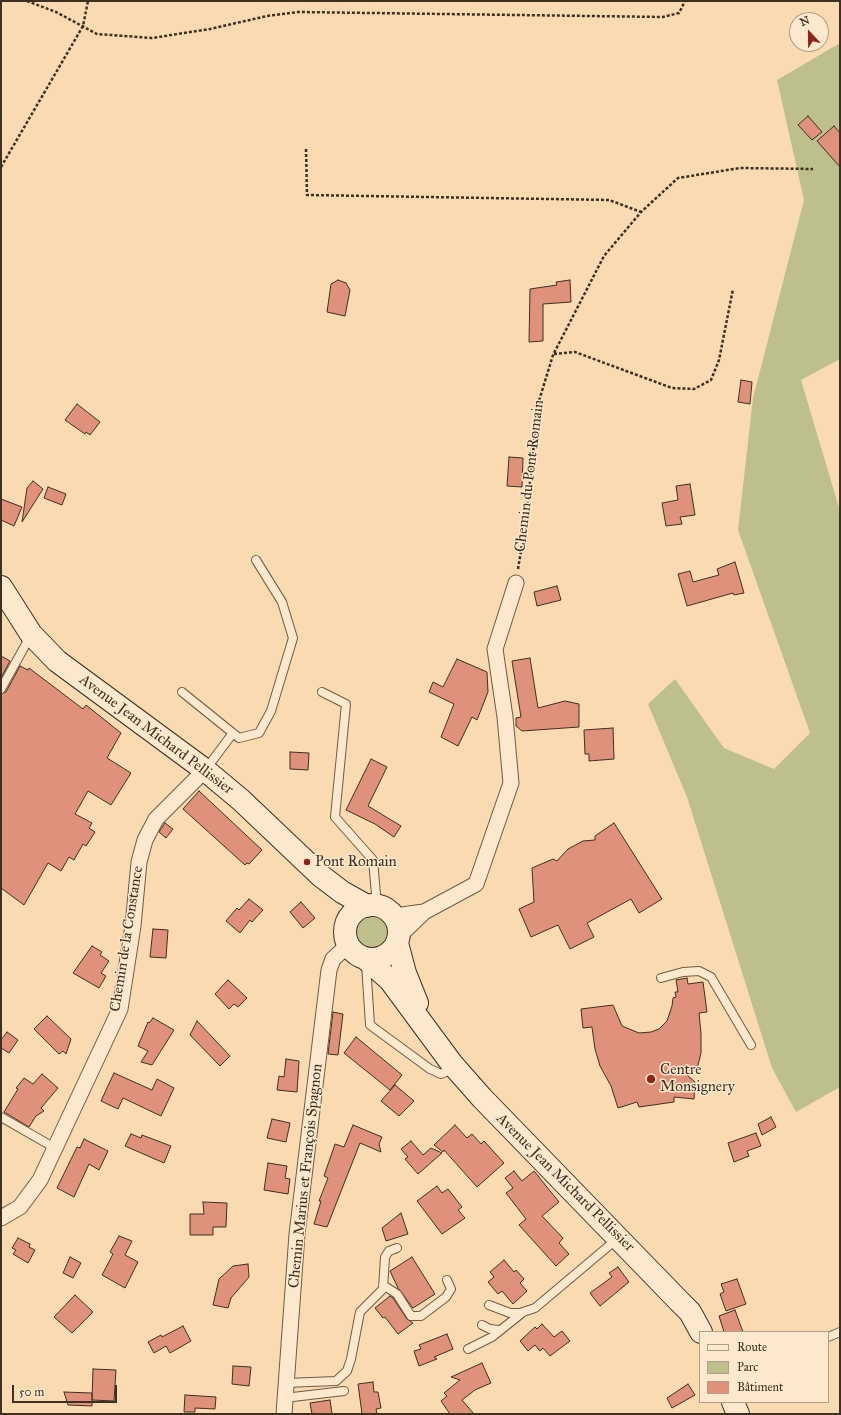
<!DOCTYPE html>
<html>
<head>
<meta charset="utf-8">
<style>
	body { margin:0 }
	#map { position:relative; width:841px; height:1415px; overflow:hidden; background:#fadbb1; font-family:"IM FELL Great Primer",serif }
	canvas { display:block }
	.frame { position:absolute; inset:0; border:2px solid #3c3023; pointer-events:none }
	.legend { position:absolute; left:699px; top:1331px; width:130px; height:72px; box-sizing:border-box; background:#fce8cc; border:1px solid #af9e88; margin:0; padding:5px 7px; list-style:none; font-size:12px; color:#3c3023 }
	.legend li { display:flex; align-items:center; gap:8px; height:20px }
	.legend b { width:20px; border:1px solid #af9e88 }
	.north { position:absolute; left:789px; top:12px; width:40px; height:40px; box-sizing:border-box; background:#fce8cc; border:1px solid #af9e88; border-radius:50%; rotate:338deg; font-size:11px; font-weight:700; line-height:16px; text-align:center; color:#3c3023 }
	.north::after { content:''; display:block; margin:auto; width:14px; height:18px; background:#8f2418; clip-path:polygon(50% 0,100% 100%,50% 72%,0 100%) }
	.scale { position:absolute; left:12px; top:1385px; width:105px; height:18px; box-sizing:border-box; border:2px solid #3c3023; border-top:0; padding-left:5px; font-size:12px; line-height:14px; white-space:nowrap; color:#3c3023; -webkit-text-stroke:3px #fce8cc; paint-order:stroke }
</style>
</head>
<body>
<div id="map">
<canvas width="841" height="1415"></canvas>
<div class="frame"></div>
<ul class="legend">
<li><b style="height:5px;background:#fce8cc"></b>Route</li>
<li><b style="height:11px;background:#bec08c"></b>Parc</li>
<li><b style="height:11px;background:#e09179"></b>Bâtiment</li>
</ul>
<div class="north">N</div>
<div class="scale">50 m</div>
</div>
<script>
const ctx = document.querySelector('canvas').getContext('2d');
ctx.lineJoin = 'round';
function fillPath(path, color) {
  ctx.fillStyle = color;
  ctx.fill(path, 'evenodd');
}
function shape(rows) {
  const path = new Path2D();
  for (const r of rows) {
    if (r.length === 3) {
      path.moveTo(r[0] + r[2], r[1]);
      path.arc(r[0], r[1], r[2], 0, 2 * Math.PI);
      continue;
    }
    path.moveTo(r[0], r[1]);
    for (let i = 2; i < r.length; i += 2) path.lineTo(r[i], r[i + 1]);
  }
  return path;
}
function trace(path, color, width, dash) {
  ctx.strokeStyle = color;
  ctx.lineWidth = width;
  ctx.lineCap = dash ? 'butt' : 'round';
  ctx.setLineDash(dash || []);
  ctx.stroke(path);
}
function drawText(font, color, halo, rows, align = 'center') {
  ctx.font = font + ' "IM FELL Great Primer",serif';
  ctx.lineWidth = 3;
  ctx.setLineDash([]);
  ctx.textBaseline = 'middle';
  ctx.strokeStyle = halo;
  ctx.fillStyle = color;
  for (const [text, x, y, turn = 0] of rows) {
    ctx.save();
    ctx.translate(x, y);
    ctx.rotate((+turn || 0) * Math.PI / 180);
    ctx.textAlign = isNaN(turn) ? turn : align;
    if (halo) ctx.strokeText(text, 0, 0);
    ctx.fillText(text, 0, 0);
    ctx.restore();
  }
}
fillPath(shape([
	[840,43,840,359,801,380,840,511,840,1087,796,1112,772,1068,687,797,648,704,675,679,724,748,774,769,810,733,738,530,753,398,804,200,777,80],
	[372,932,15]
]), '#bec08c');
const building = shape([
	[808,116,822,132,812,140,798,125,808,116],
	[834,126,840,133,840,167,817,141,834,126],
	[338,280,346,283,350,290,345,316,327,312,331,284,338,280],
	[570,280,571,302,543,304,543,341,529,342,530,289,557,285,556,282,570,280],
	[741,380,752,382,750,404,738,402,741,380],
	[77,404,100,422,90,435,86,432,85,434,65,420,77,404],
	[509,457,523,458,522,487,507,486,509,457],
	[33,481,43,489,22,522,27,488,33,481],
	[690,484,695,515,680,517,682,524,666,526,662,503,678,500,676,486,690,484],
	[48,487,66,494,62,505,44,498,48,487],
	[1,499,22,507,14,526,1,520,1,499],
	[735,562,744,593,734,595,733,593,687,606,678,574,690,571,693,582,719,575,717,569,735,562],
	[557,586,561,600,537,606,534,592,557,586],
	[1,656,10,661,1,678,1,656],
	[530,658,538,708,565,701,579,704,579,727,522,731,516,726,516,718,521,717,512,661,530,658],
	[457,659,487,672,488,692,477,720,472,717,458,746,441,737,454,704,429,692,433,682,443,687,457,659],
	[20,666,28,670,29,668,83,709,86,705,121,733,107,758,131,773,111,805,88,791,75,814,92,823,89,828,95,832,86,846,83,844,74,860,69,857,61,871,48,863,24,905,1,888,1,694,6,692,20,666],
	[613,728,614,759,589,761,589,754,585,754,584,730,613,728],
	[290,752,309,753,308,770,290,769,290,752],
	[371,759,387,767,368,806,401,826,394,837,375,824,346,810,371,759],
	[199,791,262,850,249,864,247,863,245,865,183,809,199,791],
	[165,823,173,829,166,838,159,832,165,823],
	[614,823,662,899,639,913,631,899,587,923,594,937,570,949,558,925,531,937,519,909,534,902,532,868,553,859,557,861,568,849,583,841,595,840,595,836,614,823],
	[249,899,263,910,252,922,250,920,240,933,226,921,237,908,239,910,249,899],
	[301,902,315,918,303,928,290,912,301,902],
	[153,929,168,930,166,958,150,957,153,929],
	[92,946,102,952,100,955,109,961,101,973,106,976,99,988,73,973,92,946],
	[687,978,688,984,703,982,707,1012,699,1013,701,1034,701,1053,697,1069,687,1075,695,1082,694,1099,674,1097,674,1102,639,1107,637,1102,618,1108,611,1086,600,1066,595,1049,592,1027,583,1028,581,1009,613,1005,622,1026,639,1033,651,1032,659,1029,667,1021,672,1006,673,998,676,997,675,992,678,992,676,980,687,978],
	[228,980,247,998,238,1007,234,1004,229,1009,215,994,228,980],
	[333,1012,343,1014,338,1055,328,1054,333,1012],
	[47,1016,71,1039,66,1054,63,1051,59,1054,34,1029,47,1016],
	[153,1018,174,1030,152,1065,141,1062,148,1051,138,1046,148,1022,149,1023,153,1018],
	[197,1021,230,1056,220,1066,190,1035,197,1021],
	[7,1032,18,1040,9,1053,1,1048,1,1040,7,1032],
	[356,1037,402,1075,390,1090,344,1053,356,1037],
	[286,1059,299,1061,297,1092,277,1090,279,1076,284,1077,286,1059],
	[114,1073,152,1090,157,1079,174,1088,161,1116,123,1098,118,1109,101,1101,114,1073],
	[42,1074,58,1088,41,1108,44,1111,36,1116,29,1127,4,1112,18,1089,16,1088,24,1078,33,1084,42,1074],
	[395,1085,414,1101,399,1116,381,1101,395,1085],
	[771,1117,776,1127,762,1135,758,1124,771,1117],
	[272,1119,290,1123,286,1142,267,1138,272,1119],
	[353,1125,382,1137,379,1144,381,1152,360,1143,327,1227,314,1224,321,1201,319,1201,328,1178,324,1176,335,1144,344,1147,353,1125],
	[455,1125,467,1138,472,1134,481,1144,484,1141,504,1163,477,1187,444,1150,443,1152,434,1145,455,1125],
	[756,1133,761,1146,747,1151,749,1156,734,1162,728,1143,756,1133],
	[131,1134,141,1138,142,1135,171,1146,164,1163,125,1146,131,1134],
	[84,1139,108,1151,99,1170,89,1164,74,1197,57,1188,77,1147,80,1148,84,1139],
	[411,1141,423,1155,431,1148,442,1153,418,1174,405,1159,408,1157,401,1149,411,1141],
	[268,1163,287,1166,285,1178,290,1179,288,1194,264,1190,268,1163],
	[514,1171,522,1181,534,1171,559,1202,542,1216,563,1238,559,1243,569,1254,556,1266,519,1225,526,1219,506,1193,513,1188,505,1178,514,1171],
	[437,1186,442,1193,448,1189,462,1207,458,1210,465,1218,442,1234,417,1201,437,1186],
	[203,1202,227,1203,226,1227,213,1227,213,1235,190,1235,190,1214,204,1214,203,1202],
	[401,1213,408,1234,386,1241,382,1228,401,1213],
	[119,1236,132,1241,125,1255,138,1262,125,1288,102,1275,113,1254,110,1252,119,1236],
	[18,1238,30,1244,29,1247,35,1250,28,1263,13,1254,16,1250,12,1248,18,1238],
	[70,1257,81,1263,73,1278,63,1273,70,1257],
	[412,1257,435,1294,413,1308,398,1288,390,1271,412,1257],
	[504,1260,514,1272,516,1270,524,1279,520,1283,527,1291,513,1304,502,1291,498,1294,488,1282,494,1277,490,1272,504,1260],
	[248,1264,249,1277,231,1298,228,1308,213,1305,219,1279,233,1266,248,1264],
	[618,1267,629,1282,600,1306,590,1293,612,1277,609,1273,618,1267],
	[737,1279,746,1304,726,1311,720,1294,724,1292,721,1284,737,1279],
	[75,1295,93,1312,72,1333,54,1317,75,1295],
	[390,1296,393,1298,407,1319,413,1323,398,1334,385,1317,383,1318,375,1308,390,1296],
	[735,1310,743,1332,724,1332,719,1316,735,1310],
	[542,1324,554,1337,562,1331,570,1341,550,1356,543,1348,540,1351,535,1345,528,1351,520,1341,535,1327,537,1329,542,1324],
	[183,1326,191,1341,170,1353,166,1346,154,1353,148,1342,161,1335,162,1337,183,1326],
	[447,1334,453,1349,434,1357,437,1359,419,1366,414,1351,421,1349,419,1345,447,1334],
	[482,1363,491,1383,475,1390,462,1400,474,1414,450,1414,441,1401,447,1396,444,1393,460,1380,451,1377,482,1363],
	[233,1366,251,1367,249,1386,232,1384,233,1366],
	[93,1369,116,1370,114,1401,92,1400,93,1369],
	[373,1382,374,1392,378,1392,381,1408,376,1409,377,1414,362,1414,358,1384,373,1382],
	[688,1384,695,1395,672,1408,667,1398,688,1384],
	[64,1392,92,1393,92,1406,68,1405,64,1392],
	[185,1395,216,1397,215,1409,195,1408,195,1412,184,1412,185,1395],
	[330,1400,332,1414,312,1414,310,1403,330,1400]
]);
fillPath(building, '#e09179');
trace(building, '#3c3023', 1);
const lane = shape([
	[1,689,31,635],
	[182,692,239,738,259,733,271,711,293,638,282,602,256,560],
	[322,692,346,704,335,817,373,860,377,906],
	[206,769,233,733],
	[366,964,370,1025,430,1069,441,1074,455,1068],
	[661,978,683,972,699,971,711,977,751,1045],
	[1,1117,55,1148],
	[383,1285,397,1294,411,1316,421,1316,446,1297,451,1289,447,1280],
	[489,1305,510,1313,520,1313,535,1308,617,1239],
	[482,1325,490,1329,500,1330],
	[828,1337,840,1332],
	[468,1349,492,1337,522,1313],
	[286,1383,336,1381,347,1371,351,1359,360,1312,383,1289,385,1257,389,1251,397,1248],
	[284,1398,344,1391]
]);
const street = shape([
	[394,916,424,912],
	[399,936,424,912,476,884,511,783,505,717,495,649,516,583],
	[1,1218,20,1207,40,1180,120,1009,133,926,139,862,145,840,156,819,205,770],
	[284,1414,297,1234,329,970,333,959,348,945]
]);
const secondary = shape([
	[1,587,31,634,57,661,205,770,241,800,321,876,342,892,367,906],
	[372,932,27],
	[397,943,405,973,417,1003],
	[366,959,390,980,452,1064,482,1098,679,1301,690,1312,701,1332],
	[733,1402,738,1414]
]);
trace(lane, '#6c5b46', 10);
trace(street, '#6c5b46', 17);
trace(secondary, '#3c3023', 24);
trace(shape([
	[27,1,56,12,97,34,152,38,210,29,267,16,298,12,663,17,679,13,685,1],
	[306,149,307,195,609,200,641,212],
	[1,167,83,26,88,1],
	[554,354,575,352,672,388,694,389,711,380,719,360,733,289],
	[518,569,526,521,538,404,553,355,604,256,641,212,678,178,740,168,813,169]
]), '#3c3023', 2.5, [3, 2]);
trace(lane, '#fce8cc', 8);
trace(street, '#fce8cc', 15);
trace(secondary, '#fce8cc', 22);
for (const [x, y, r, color] of [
	[307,862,4,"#8f2418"],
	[651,1079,5,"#8f2418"]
]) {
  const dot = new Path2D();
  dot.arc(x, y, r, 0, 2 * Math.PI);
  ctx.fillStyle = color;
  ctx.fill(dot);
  trace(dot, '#fce8cc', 1.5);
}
drawText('15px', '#3c3023', '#fce8cc', [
	["Chemin du Pont Romain",530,476,-83],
	["Avenue Jean Michard Pellissier",156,735,37],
	["Chemin de la Constance",127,939,-81],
	["Chemin Marius et François Spagnon",306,1176,-84],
	["Avenue Jean Michard Pellissier",565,1183,45]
]);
drawText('15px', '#3c3023', '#fce8cc', [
	["Pont Romain",315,862],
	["Centre",660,1070],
	["Monsignery",660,1087]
], 'left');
</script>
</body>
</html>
